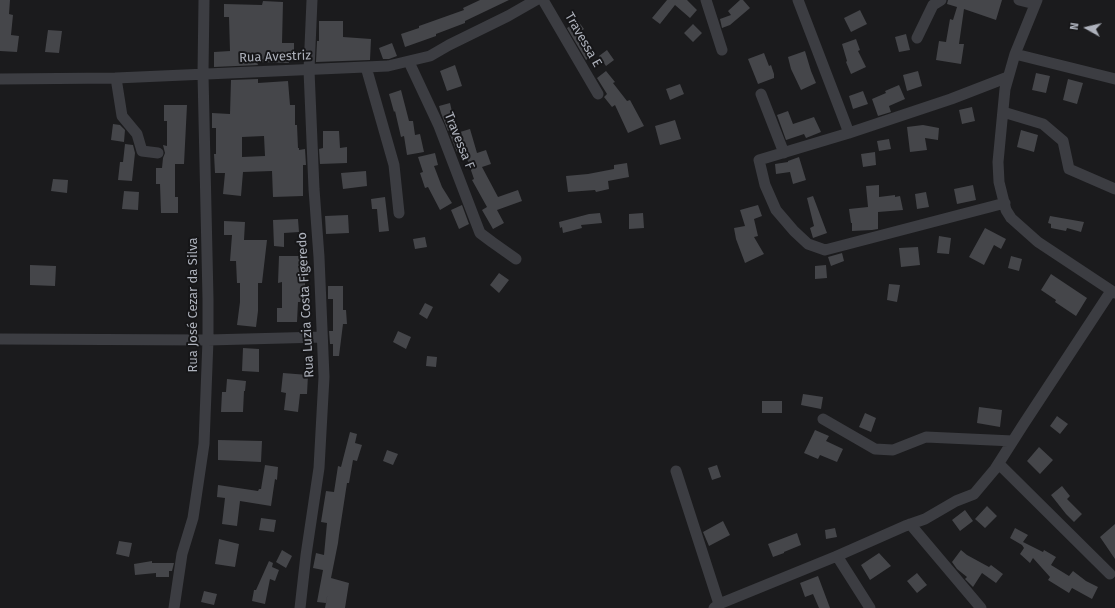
<!DOCTYPE html>
<html>
<head>
<meta charset="utf-8">
<style>
	body { margin:0 }
	#map { position:relative; width:1115px; height:608px; overflow:hidden; background:#1b1b1d; font-family:"Fira Sans",sans-serif }
	canvas { display:block }
	.north { position:absolute; left:1067px; top:8px; width:40px; height:40px; -webkit-text-stroke:3px #161618; paint-order:stroke; rotate:278deg; font-size:11px; font-weight:700; line-height:16px; text-align:center; color:#aeb2bc }
	.north::after { content:''; display:block; margin:auto; width:14px; height:18px; background:#aeb2bc; clip-path:polygon(50% 0,100% 100%,50% 72%,0 100%) }
</style>
</head>
<body>
<div id="map">
<canvas width="1115" height="608"></canvas>
<div class="north">N</div>
</div>
<script>
const ctx = document.querySelector('canvas').getContext('2d');
ctx.lineJoin = 'round';
function fillPath(path, color) {
  ctx.fillStyle = color;
  ctx.fill(path, 'evenodd');
}
function shape(rows) {
  const path = new Path2D();
  for (const r of rows) {
    path.moveTo(r[0], r[1]);
    for (let i = 2; i < r.length; i += 2) path.lineTo(r[i], r[i + 1]);
  }
  return path;
}
function trace(path, color, width, dash) {
  ctx.strokeStyle = color;
  ctx.lineWidth = width;
  ctx.lineCap = dash ? 'butt' : 'round';
  ctx.setLineDash(dash || []);
  ctx.stroke(path);
}
function drawText(font, color, halo, rows, align = 'center') {
  ctx.font = font + ' "Fira Sans",sans-serif';
  ctx.lineWidth = 4;
  ctx.setLineDash([]);
  ctx.textBaseline = 'middle';
  ctx.strokeStyle = halo;
  ctx.fillStyle = color;
  for (const [text, x, y, turn = 0] of rows) {
    ctx.save();
    ctx.translate(x, y);
    ctx.rotate((+turn || 0) * Math.PI / 180);
    ctx.textAlign = isNaN(turn) ? turn : align;
    if (halo) ctx.strokeText(text, 0, 0);
    ctx.fillText(text, 0, 0);
    ctx.restore();
  }
}
fillPath(shape([
	[0,0,10,0,9,14,13,15,11,35,19,36,17,52,0,51],
	[480,0,509,0,465,21,465,23,436,34,436,36,405,47,401,34,419,28,419,26,464,10,463,8],
	[667,0,687,0,697,10,690,18,675,5,660,24,652,18],
	[740,0,743,0,750,8,730,25,722,28,720,19,731,15,728,11],
	[948,0,1002,0,996,20,964,9,959,44,964,44,961,64,936,60,939,41,946,42,950,19,953,20,957,7,947,4],
	[263,1,283,2,282,43,294,43,294,55,289,55,289,63,257,62,258,65,214,67,214,52,230,51,229,17,224,17,224,4,262,5],
	[860,10,867,24,851,32,844,18],
	[319,21,343,21,343,37,371,39,370,60,316,62,317,41,319,41],
	[578,21,584,29,580,32,594,55,586,60,567,28],
	[693,24,702,33,693,42,684,33],
	[48,30,62,31,59,53,45,52],
	[906,34,910,50,899,52,895,37],
	[856,39,860,50,858,51,866,67,851,74,846,62,847,61,842,44],
	[392,43,397,56,389,59,383,59,379,48],
	[607,50,614,60,606,66,599,56],
	[805,51,811,71,816,83,801,90,791,69,788,57],
	[764,53,769,66,771,65,774,74,774,78,758,84,748,59],
	[455,65,462,86,447,91,440,71],
	[606,71,615,82,613,83,627,101,630,100,644,126,628,133,615,105,612,107,604,97,607,94,597,78],
	[918,71,922,86,907,91,903,75],
	[1036,73,1050,76,1046,93,1032,90],
	[258,79,258,83,288,81,290,105,295,105,295,125,297,125,298,148,299,148,299,150,305,149,306,165,303,165,303,196,273,197,272,171,243,172,241,196,223,194,225,173,215,173,214,154,216,154,216,128,212,128,212,113,230,114,231,80],
	[264,136,265,156,242,157,242,137],
	[1068,79,1083,83,1077,104,1063,100],
	[680,84,684,94,670,100,666,89],
	[899,85,905,99,889,106,891,112,878,116,872,99,886,93,885,91],
	[401,90,409,121,413,121,415,135,420,134,424,152,407,155,404,136,401,137,395,111,394,112,389,94],
	[863,91,868,104,853,109,849,96],
	[450,103,456,129,448,131,441,113,439,106],
	[164,105,187,105,184,164,175,164,175,197,178,197,178,213,161,213,160,184,156,184,156,168,162,168,163,158,165,153,163,145,167,146,167,121,164,121],
	[972,107,975,121,962,124,959,110],
	[788,111,793,124,814,117,821,132,806,138,804,134,786,140,777,115],
	[675,120,681,139,660,145,655,126],
	[113,124,120,125,125,130,124,142,111,140],
	[923,125,939,128,938,140,925,138,927,150,910,152,907,127],
	[470,129,477,153,486,150,491,164,482,167,498,197,518,190,522,201,497,210,504,223,493,229,482,210,487,207,472,180,474,179,464,150,457,152,450,135],
	[1021,130,1038,135,1034,152,1017,147],
	[323,131,339,131,340,148,347,147,347,163,320,164,319,149,323,148],
	[889,139,891,149,879,151,877,141],
	[125,144,133,145,135,153,132,181,118,180,120,162,123,162],
	[875,152,876,165,863,167,861,154],
	[435,153,438,165,434,166,442,187,452,203,440,210,428,187,425,188,420,173,423,172,418,157],
	[799,157,806,180,793,184,790,172,776,174,775,164,788,162,788,161],
	[627,163,629,177,608,181,609,189,596,192,595,190,568,192,566,176,588,174,614,169,614,165],
	[366,171,367,186,343,189,341,173],
	[53,179,68,180,67,193,51,191],
	[879,185,879,197,895,195,895,197,900,196,903,210,878,212,878,229,872,230,852,231,852,223,851,223,849,209,868,207,866,186],
	[973,185,976,200,957,204,954,189],
	[124,191,139,192,138,210,122,209],
	[926,192,929,207,917,209,915,194],
	[813,196,827,233,813,238,810,228,814,226,807,198],
	[385,197,389,231,379,232,377,209,372,209,371,199],
	[462,205,469,224,459,229,451,210],
	[758,205,762,216,754,219,758,236,754,237,764,254,745,263,736,239,734,228,745,226,740,210],
	[600,213,602,223,581,225,582,228,563,233,562,227,560,228,559,222,589,214],
	[643,213,644,228,629,229,629,214],
	[348,215,349,233,326,234,325,216],
	[1050,216,1084,222,1081,232,1067,228,1066,231,1051,228,1051,224,1048,223],
	[298,219,299,232,284,233,284,247,274,246,273,220],
	[224,221,245,222,244,240,267,240,262,283,258,283,258,311,256,327,237,325,240,302,240,283,237,283,236,261,230,261,232,235,224,235],
	[985,228,1006,239,1001,249,994,245,984,265,969,257],
	[939,236,951,238,949,254,937,253],
	[425,237,427,247,415,249,413,239],
	[918,247,920,265,901,267,899,248],
	[842,253,844,261,831,266,828,257],
	[279,256,305,256,305,302,298,302,297,322,277,322,277,308,282,308,282,282,278,283],
	[1011,256,1022,259,1019,271,1008,268],
	[30,265,56,266,55,286,30,285],
	[826,265,827,278,815,279,815,266],
	[499,273,509,280,499,293,490,285],
	[1051,274,1087,298,1076,316,1055,302,1056,300,1041,290],
	[889,284,900,285,897,302,887,300],
	[328,286,343,286,343,310,346,310,347,324,343,324,339,356,333,356,333,344,330,344,329,331,333,331,333,299,328,299],
	[425,303,433,307,427,319,419,314],
	[398,331,411,337,406,349,393,342],
	[243,348,259,349,259,372,242,371],
	[427,356,437,357,436,367,426,366],
	[283,373,308,375,307,394,300,394,298,412,284,410,286,393,281,392],
	[227,379,246,381,245,391,244,391,243,412,221,412,222,392,226,392],
	[803,394,823,397,821,409,801,405],
	[762,401,782,401,782,413,762,413],
	[979,407,1002,410,1000,427,977,423],
	[865,413,876,418,871,432,859,427],
	[1057,416,1068,424,1060,434,1050,426],
	[815,430,829,436,826,441,843,449,837,462,820,455,818,459,804,453],
	[350,432,357,434,355,443,362,445,357,461,353,460,349,483,347,483,339,535,338,543,331,578,349,583,345,608,325,608,328,592,326,603,317,602,323,570,313,568,316,553,324,555,327,523,321,522,326,491,334,492,338,466,341,467],
	[218,440,262,441,261,462,218,460],
	[1039,447,1053,460,1040,474,1027,461],
	[387,450,398,454,393,465,383,461],
	[265,465,278,467,277,480,275,479,271,506,240,501,237,526,222,524,225,498,217,497,218,485,258,491,259,489,261,489],
	[717,465,721,477,712,480,708,468],
	[1062,486,1070,496,1067,499,1082,514,1074,522,1066,514,1051,495],
	[987,506,997,516,985,528,975,519],
	[965,510,973,521,960,531,952,520],
	[261,518,276,520,274,532,259,530],
	[723,521,730,535,709,546,703,532],
	[1115,524,1115,559,1100,537],
	[835,528,837,537,826,539,825,530],
	[1015,528,1028,535,1023,542,1043,552,1044,550,1056,557,1051,565,1069,576,1073,571,1086,581,1098,587,1092,599,1072,588,1069,593,1048,580,1050,577,1033,558,1030,563,1020,554,1024,548,1022,545,1010,538],
	[797,533,801,545,784,552,784,553,773,557,768,544],
	[219,539,239,544,235,567,215,564],
	[119,541,132,543,129,557,116,554],
	[282,550,292,556,286,568,276,562],
	[961,550,967,555,989,567,991,565,1003,574,996,583,982,573,973,587,965,579,967,577,957,569,952,562],
	[879,553,891,566,870,580,861,565],
	[152,561,152,563,174,563,172,571,169,571,169,577,156,577,156,573,135,575,134,564],
	[269,561,273,563,272,567,279,570,275,581,270,579,265,604,252,601,254,590,256,590],
	[917,573,927,585,917,593,907,581],
	[818,576,830,608,819,608,813,594,805,597,800,583],
	[204,591,217,594,214,605,201,602]
]), '#45464a');
trace(shape([
	[543,0,598,94],
	[706,0,722,50],
	[798,0,849,133],
	[1019,0,1035,4],
	[1037,0,1015,54,1005,89,998,162,999,182,1006,210,1011,218,1038,242,1115,293],
	[917,38,933,5,941,0],
	[1015,54,1115,79],
	[409,62,439,126,480,233,492,242,516,259],
	[366,67,394,165,399,213],
	[116,78,122,116,137,134,142,151,158,153],
	[0,79,116,78,388,66,430,56,449,45,508,16,536,0],
	[761,94,784,153],
	[1003,112,1043,124,1063,141,1069,169,1115,189],
	[1005,203,825,250,808,244,794,231,776,210,765,185,759,160,849,133,951,99,1008,77],
	[0,339,208,340,322,337],
	[823,419,875,449,893,450,926,437,1013,441],
	[999,464,1110,574],
	[676,471,719,604],
	[910,524,981,608],
	[837,556,870,608],
	[174,608,182,554,193,518,204,444,208,340,208,299,203,74,204,0],
	[300,608,306,555,319,468,324,377,319,257,314,189,309,70,312,0],
	[714,608,719,604,837,556,905,526,925,519,956,501,974,494,995,469,1023,425,1111,291]
]), '#3c3d42', 11);
drawText('13px', '#aeb2bc', '#161618', [
	["Travessa E",583,40,60],
	["Rua Avestriz",275,57,-2],
	["Travessa F",459,141,68],
	["Rua José Cezar da Silva",193,305,-90],
	["Rua Luzia Costa Figeredo",306,305,-93]
]);
</script>
</body>
</html>
